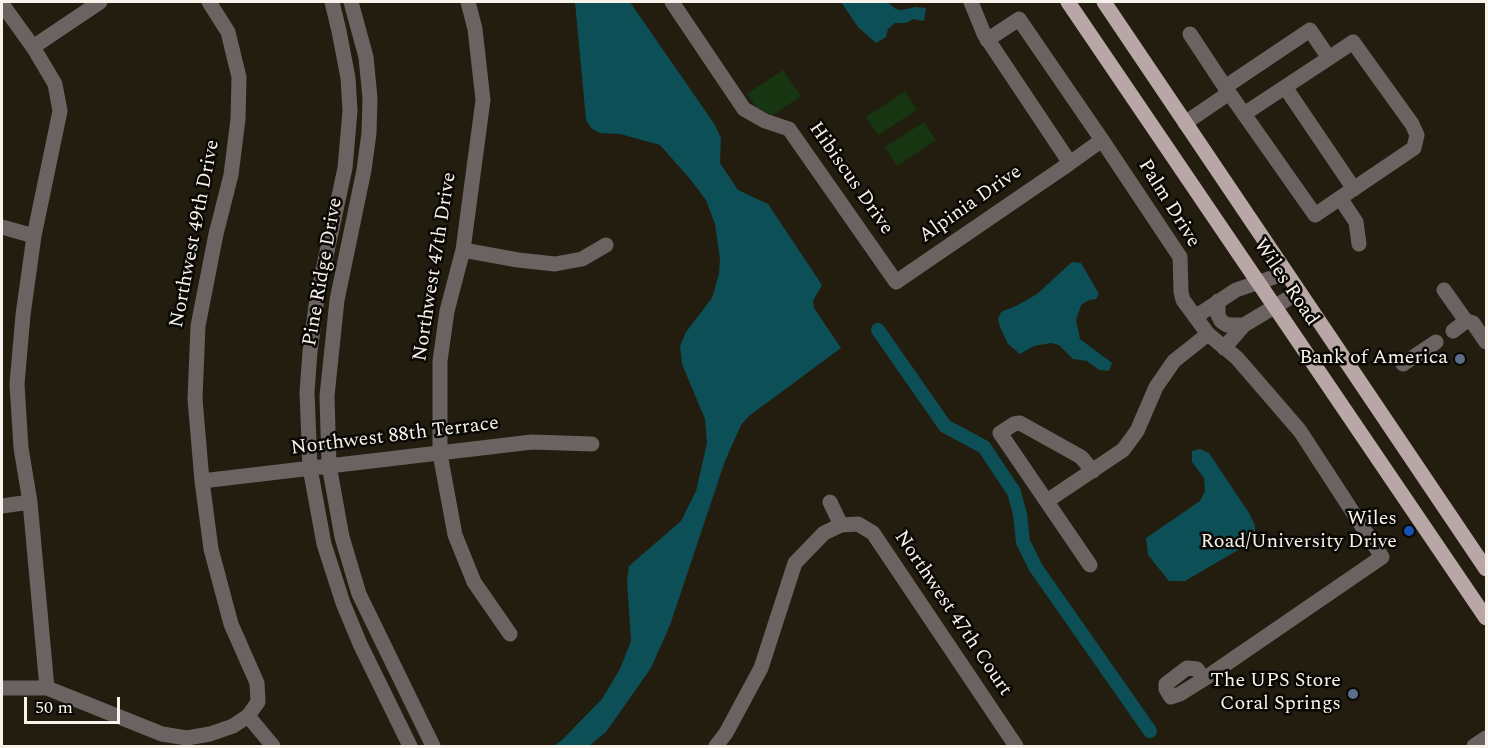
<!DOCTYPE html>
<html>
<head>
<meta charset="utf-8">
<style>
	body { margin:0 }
	#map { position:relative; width:1488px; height:748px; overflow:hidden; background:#231d0f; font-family:Spectral,serif }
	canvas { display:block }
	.frame { position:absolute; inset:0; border:3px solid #f7f3ea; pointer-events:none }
	.scale { position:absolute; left:24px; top:697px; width:96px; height:27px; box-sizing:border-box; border:3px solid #f7f3ea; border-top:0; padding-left:8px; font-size:18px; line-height:21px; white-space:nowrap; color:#f7f3ea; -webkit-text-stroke:4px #0a0804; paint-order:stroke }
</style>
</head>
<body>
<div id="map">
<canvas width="1488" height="748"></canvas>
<div class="frame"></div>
<div class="scale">50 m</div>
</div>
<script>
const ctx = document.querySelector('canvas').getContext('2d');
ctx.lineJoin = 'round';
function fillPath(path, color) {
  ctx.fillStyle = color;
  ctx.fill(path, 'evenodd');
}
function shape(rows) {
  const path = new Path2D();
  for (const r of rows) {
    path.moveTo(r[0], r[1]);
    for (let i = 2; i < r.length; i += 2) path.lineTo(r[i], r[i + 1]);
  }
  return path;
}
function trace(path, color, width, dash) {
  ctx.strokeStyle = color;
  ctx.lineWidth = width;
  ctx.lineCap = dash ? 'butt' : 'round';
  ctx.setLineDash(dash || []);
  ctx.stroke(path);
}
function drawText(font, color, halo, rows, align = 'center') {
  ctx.font = font + ' Spectral,serif';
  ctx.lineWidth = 5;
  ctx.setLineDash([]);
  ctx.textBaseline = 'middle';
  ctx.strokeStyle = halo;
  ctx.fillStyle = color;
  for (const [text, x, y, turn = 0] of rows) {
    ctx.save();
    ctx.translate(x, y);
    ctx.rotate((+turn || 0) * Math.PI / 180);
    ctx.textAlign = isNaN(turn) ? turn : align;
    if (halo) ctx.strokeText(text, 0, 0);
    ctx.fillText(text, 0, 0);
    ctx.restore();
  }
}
fillPath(shape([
	[783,70,801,96,772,116,756,107,747,94],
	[905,91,917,110,878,135,866,117],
	[924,122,936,140,897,166,885,147]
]), '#163510');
fillPath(shape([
	[575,2,630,2,715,125,721,138,720,163,738,190,768,204,822,285,813,301,814,308,841,348,749,416,741,425,725,461,670,625,651,668,606,732,589,746,554,746,563,739,602,699,620,669,631,641,627,581,629,566,681,521,696,491,707,443,705,419,682,364,680,346,686,332,712,298,719,274,720,259,715,224,706,200,690,179,660,145,620,134,600,133,592,129,586,120],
	[841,2,887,2,896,9,901,10,916,7,926,8,924,21,913,19,906,23,895,23,888,29,886,37,876,43,858,27],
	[1072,262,1081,263,1099,294,1096,299,1089,300,1081,305,1076,320,1080,339,1112,363,1109,371,1099,370,1087,361,1073,359,1059,345,1051,343,1034,346,1020,354,1008,344,1000,327,998,319,1001,312,1018,305,1037,294],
	[1200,449,1209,453,1249,513,1255,525,1255,537,1250,543,1185,581,1169,581,1148,555,1146,538,1200,501,1205,491,1204,478,1192,462,1192,451]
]), '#0c4f56');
trace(shape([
	[878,330,945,426,984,447,1014,492,1020,514,1023,542,1036,568,1150,731]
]), '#0c4f56', 14);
trace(shape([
	[209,2,228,32,239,77,238,119,231,175,216,234,198,326,195,399,202,481,211,549,231,624,257,683,258,702,248,716,273,746],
	[332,2,339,31,348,78,350,111,345,168,317,298,310,352,307,392,310,468,324,544,343,603,360,644,410,746],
	[351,2,366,57,370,98,369,133,364,170,337,300,327,396,329,465,342,537,359,594,433,746],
	[468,2,475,29,483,100,463,250,447,311,440,361,440,454,455,535,474,582,510,634],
	[672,2,744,109,765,121,789,129,896,282,1070,163],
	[971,2,984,34,1070,163,1102,140,1180,257,1181,292,1183,300,1208,334,1237,358,1300,431,1382,557,1204,679,1180,694,1171,697,1166,689,1166,684,1187,668,1197,669,1204,679],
	[2,4,33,47,55,84,60,111,34,236,23,315,17,384,21,448,30,502,47,688],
	[1190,34,1225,87],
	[987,40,1019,19,1102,140],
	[33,47,100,2],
	[1329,58,1310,30,1225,87,1244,114,1285,87,1329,58,1353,42,1412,124,1417,135,1414,148,1340,198,1356,222,1359,244],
	[1285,87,1354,189],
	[1244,114,1315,215,1340,198],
	[1185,123,1229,93],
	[2,227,34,236],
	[463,250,518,260,555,264,582,259,606,245],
	[1444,290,1466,321,1473,323,1486,342],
	[1218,301,1218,315,1221,321,1227,325,1244,325],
	[1195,317,1236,290,1286,273],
	[1453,331,1466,321],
	[1224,348,1244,325,1299,292],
	[1403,364,1436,342],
	[202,481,532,442,592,444],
	[1047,501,1123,450,1137,431,1156,387,1174,361,1208,334],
	[830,502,841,525],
	[2,506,30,502],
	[1090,565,1000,433,1014,424,1020,423,1081,457,1093,471],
	[2,688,47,688,162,734,187,738,210,734,233,726,248,716],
	[716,746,726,733,761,668,795,563,824,533,841,525,858,524,873,533,1016,746],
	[1474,746,1486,738]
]), '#6b6262', 15);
trace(shape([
	[1068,2,1486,618],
	[1104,2,1486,569]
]), '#b9a6a7', 15);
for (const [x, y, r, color] of [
	[1460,359,6,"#5c6f8a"],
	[1409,531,6,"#1a4fb4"],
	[1353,694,6,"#5c6f8a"]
]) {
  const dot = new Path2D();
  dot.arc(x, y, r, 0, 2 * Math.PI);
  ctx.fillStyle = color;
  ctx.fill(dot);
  trace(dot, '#0a0804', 2);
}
drawText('20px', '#f7f3ea', '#0a0804', [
	["Hibiscus Drive",850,179,55],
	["Palm Drive",1168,204,58],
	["Alpinia Drive",971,205,-35],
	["Northwest 49th Drive",196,234,-79],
	["Northwest 47th Drive",436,267,-81],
	["Pine Ridge Drive",324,272,-80],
	["Wiles Road",1285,283,56],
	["Northwest 88th Terrace",395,437,-7],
	["Northwest 47th Court",952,614,56]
]);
drawText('20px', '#f7f3ea', '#0a0804', [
	["Bank of America",1448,359],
	["Wiles",1397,520],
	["Road/University Drive",1397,543],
	["The UPS Store",1341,682],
	["Coral Springs",1341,705]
], 'right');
</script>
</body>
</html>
